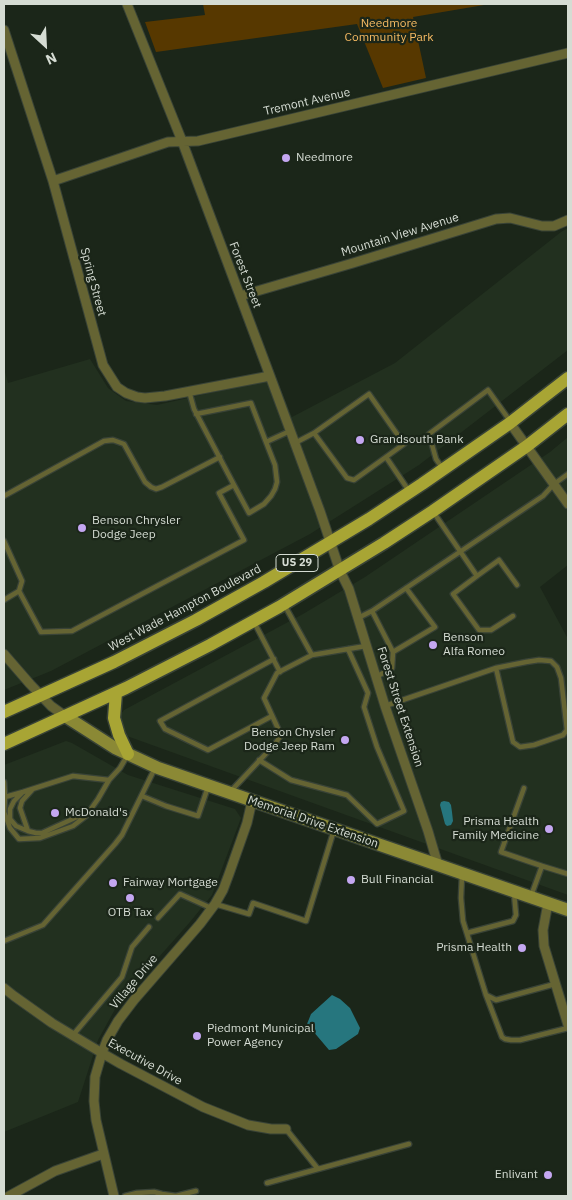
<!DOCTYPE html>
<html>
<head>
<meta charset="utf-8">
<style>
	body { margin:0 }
	#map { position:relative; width:572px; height:1200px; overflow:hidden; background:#1b2619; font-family:"IBM Plex Sans",sans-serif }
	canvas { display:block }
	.frame { position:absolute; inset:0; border:5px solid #d5dcd3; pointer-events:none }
	.north { position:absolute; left:20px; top:20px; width:50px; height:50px; -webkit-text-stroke:4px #1b2619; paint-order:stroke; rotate:155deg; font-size:14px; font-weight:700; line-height:20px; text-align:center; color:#d5dcd3 }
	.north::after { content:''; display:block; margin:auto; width:18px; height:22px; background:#d5dcd3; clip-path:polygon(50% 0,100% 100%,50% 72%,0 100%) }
</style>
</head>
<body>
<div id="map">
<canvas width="572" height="1200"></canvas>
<div class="frame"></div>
<div class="north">N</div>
</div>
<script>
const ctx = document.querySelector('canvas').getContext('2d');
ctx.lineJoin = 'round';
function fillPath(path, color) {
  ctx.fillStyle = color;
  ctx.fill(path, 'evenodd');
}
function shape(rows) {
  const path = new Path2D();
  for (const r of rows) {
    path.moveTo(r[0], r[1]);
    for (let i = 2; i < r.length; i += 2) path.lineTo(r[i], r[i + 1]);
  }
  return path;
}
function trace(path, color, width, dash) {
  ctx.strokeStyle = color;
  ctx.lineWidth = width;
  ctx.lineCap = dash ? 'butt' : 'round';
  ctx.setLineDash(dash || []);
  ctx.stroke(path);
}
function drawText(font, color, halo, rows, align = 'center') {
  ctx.font = font + ' "IBM Plex Sans",sans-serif';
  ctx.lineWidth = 4.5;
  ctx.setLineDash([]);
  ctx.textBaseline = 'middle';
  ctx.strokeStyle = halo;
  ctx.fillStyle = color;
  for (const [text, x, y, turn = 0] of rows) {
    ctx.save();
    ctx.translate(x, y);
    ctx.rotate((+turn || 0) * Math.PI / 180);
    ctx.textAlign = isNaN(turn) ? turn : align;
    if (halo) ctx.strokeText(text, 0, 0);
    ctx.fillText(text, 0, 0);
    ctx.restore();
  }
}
fillPath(shape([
	[568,228,568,350,419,465,310,534,51,671,4,690,4,368,8,383,90,359,108,388,126,401,157,405,276,378,292,417,395,363,561,232],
	[568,437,568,565,540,587,568,639,568,895,127,736,121,726,119,716,124,710,303,614,365,577,550,452],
	[66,741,72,743,128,775,235,809,241,818,212,895,190,922,119,1002,98,1040,78,1102,4,1132,4,765]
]), '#22301f');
fillPath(shape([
	[203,4,490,4,413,17,426,78,383,88,357,24,156,52,145,22,205,15]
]), '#573800');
fillPath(shape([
	[444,801,449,802,451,805,452,812,453,821,451,825,447,826,445,824,440,805,441,802],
	[332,995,340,999,350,1008,360,1028,358,1034,336,1049,329,1050,307,1024,311,1014]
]), '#26767e');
const lane = shape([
	[196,414,251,403,266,442],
	[314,433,369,394,404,444,386,457],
	[295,443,314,433,347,478,354,480,386,457,409,491],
	[443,469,436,459,429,434,488,390,510,421],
	[234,485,249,513,264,504,271,496,275,489,277,482,275,465,266,442,290,431],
	[4,496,104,441,113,440,124,444,145,482,151,487,156,489,162,487,220,457],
	[434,513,477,576,453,594,479,630,491,630,513,616],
	[4,541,22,581,19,591,41,632,72,631,244,540,219,493,234,485,194,409,189,391],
	[477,576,499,560,517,585],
	[4,600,19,591],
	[285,606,312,655],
	[372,611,393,652],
	[358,618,372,611,543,496,554,484,568,474],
	[254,622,280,672],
	[376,677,392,668,393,652,435,627,406,588],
	[385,706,496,668,526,662,539,660,551,661,557,667,561,678,567,730,563,735,534,745,520,747,513,742,496,668],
	[272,716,208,750,165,729,160,721,274,659],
	[259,760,291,780,347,795,377,824,404,811,377,747,364,707,368,693,348,649],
	[109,780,73,776,23,792,5,797,4,812,10,828,19,839,40,838,73,826,86,816,98,799,109,780,120,768,127,756],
	[4,782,5,797],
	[524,788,501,852,542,866,531,896],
	[32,790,22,801,20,808,28,831,36,833,42,833,77,817,85,816],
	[230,792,275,744,281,735,264,698,277,673,312,655,366,646],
	[22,793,14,801,10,809,10,819,16,826,28,831],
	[142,796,166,806,198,816,208,787],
	[542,866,568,874],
	[462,875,461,898,463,921,486,995,502,1037,505,1039,511,1040,520,1040,568,1028],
	[215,904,249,914,253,903,306,921,334,830],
	[158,918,180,894,211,908],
	[467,933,513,921,516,915,514,893],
	[4,941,43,925,115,844,122,835,155,768],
	[486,995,496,1000,555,984],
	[73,1035,122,977,132,947,149,927],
	[286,1129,318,1169,409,1144],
	[267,1183,318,1169],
	[125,1196,137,1193,154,1192,162,1194,176,1196,196,1191]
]);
const street = shape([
	[127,4,182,141,270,376,320,511,340,571,349,589,385,706,428,831,438,865],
	[4,30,53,181,103,365,117,387,126,393,137,397,145,398,165,396,270,376],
	[53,181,168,142,198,141,568,53],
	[240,296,353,263,496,219,510,218,542,226,554,226,568,220],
	[510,423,568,504],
	[4,654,30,684,51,706,65,716],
	[548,903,543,930,544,946,568,1025],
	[4,988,14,996,52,1023,102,1053,121,1064,203,1107,248,1125,271,1129,286,1129],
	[9,1196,55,1171,103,1154],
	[114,1196,96,1120,94,1101,95,1077,102,1053,107,1040,118,1021,134,1000,200,924,215,904,223,890,229,874,247,823,252,801]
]);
const secondary = shape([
	[65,716,115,748,158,768,568,910]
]);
const primary = shape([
	[116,693,114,718,119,735,128,754],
	[4,712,114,662,196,620,264,582,369,519,422,484,510,423,568,378],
	[4,744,126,688,210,645,279,607,384,543,433,511,527,446,568,414]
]);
trace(lane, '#394337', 7);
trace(street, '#394337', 11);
trace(secondary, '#394337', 15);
trace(primary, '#394337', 15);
trace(lane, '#656433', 4.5);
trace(street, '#656433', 9);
trace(secondary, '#8b8935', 12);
trace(primary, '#a8a534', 12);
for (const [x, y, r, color] of [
	[286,158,5,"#c4a7f1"],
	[360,440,5,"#c4a7f1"],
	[82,528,5,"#c4a7f1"],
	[433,645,5,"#c4a7f1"],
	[345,740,5,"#c4a7f1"],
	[55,813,5,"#c4a7f1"],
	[549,829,5,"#c4a7f1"],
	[351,880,5,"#c4a7f1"],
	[113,883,5,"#c4a7f1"],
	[130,898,5,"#c4a7f1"],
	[522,948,5,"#c4a7f1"],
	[197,1036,5,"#c4a7f1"],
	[548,1175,5,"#c4a7f1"]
]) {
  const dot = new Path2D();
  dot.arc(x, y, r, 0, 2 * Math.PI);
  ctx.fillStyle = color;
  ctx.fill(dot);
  trace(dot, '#1b2619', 2);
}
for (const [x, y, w] of [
	[297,563,42]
]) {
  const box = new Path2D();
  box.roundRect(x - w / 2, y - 8.5, w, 17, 4);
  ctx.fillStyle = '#1b2619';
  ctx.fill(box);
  trace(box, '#d5dcd3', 1);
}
drawText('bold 11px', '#d5dcd3', null, [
	["US 29",297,563]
]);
drawText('12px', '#f6ba63', '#1b2619', [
	["Needmore",389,24],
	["Community Park",389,38]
]);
drawText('12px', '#d5dcd3', '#1b2619', [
	["Tremont Avenue",307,102,-13],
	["Mountain View Avenue",400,235,-17],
	["Forest Street",245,275,69],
	["Spring Street",93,282,75],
	["West Wade Hampton Boulevard",185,608,-28],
	["Forest Street Extension",400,707,72],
	["Memorial Drive Extension",313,822,19],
	["Village Drive",134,982,-50],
	["Executive Drive",145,1062,29]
]);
drawText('12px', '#d5dcd3', '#1b2619', [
	["Needmore",296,158],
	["Grandsouth Bank",370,440],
	["Benson Chrysler",92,521],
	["Dodge Jeep",92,535],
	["Benson",443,638],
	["Alfa Romeo",443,652],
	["Benson Chysler",335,733,"right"],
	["Dodge Jeep Ram",335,747,"right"],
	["McDonald's",65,813],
	["Prisma Health",539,822,"right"],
	["Family Medicine",539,836,"right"],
	["Bull Financial",361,880],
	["Fairway Mortgage",123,883],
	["OTB Tax",130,913,"center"],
	["Prisma Health",512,948,"right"],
	["Piedmont Municipal",207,1029],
	["Power Agency",207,1043],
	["Enlivant",538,1175,"right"]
], 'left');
</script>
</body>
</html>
